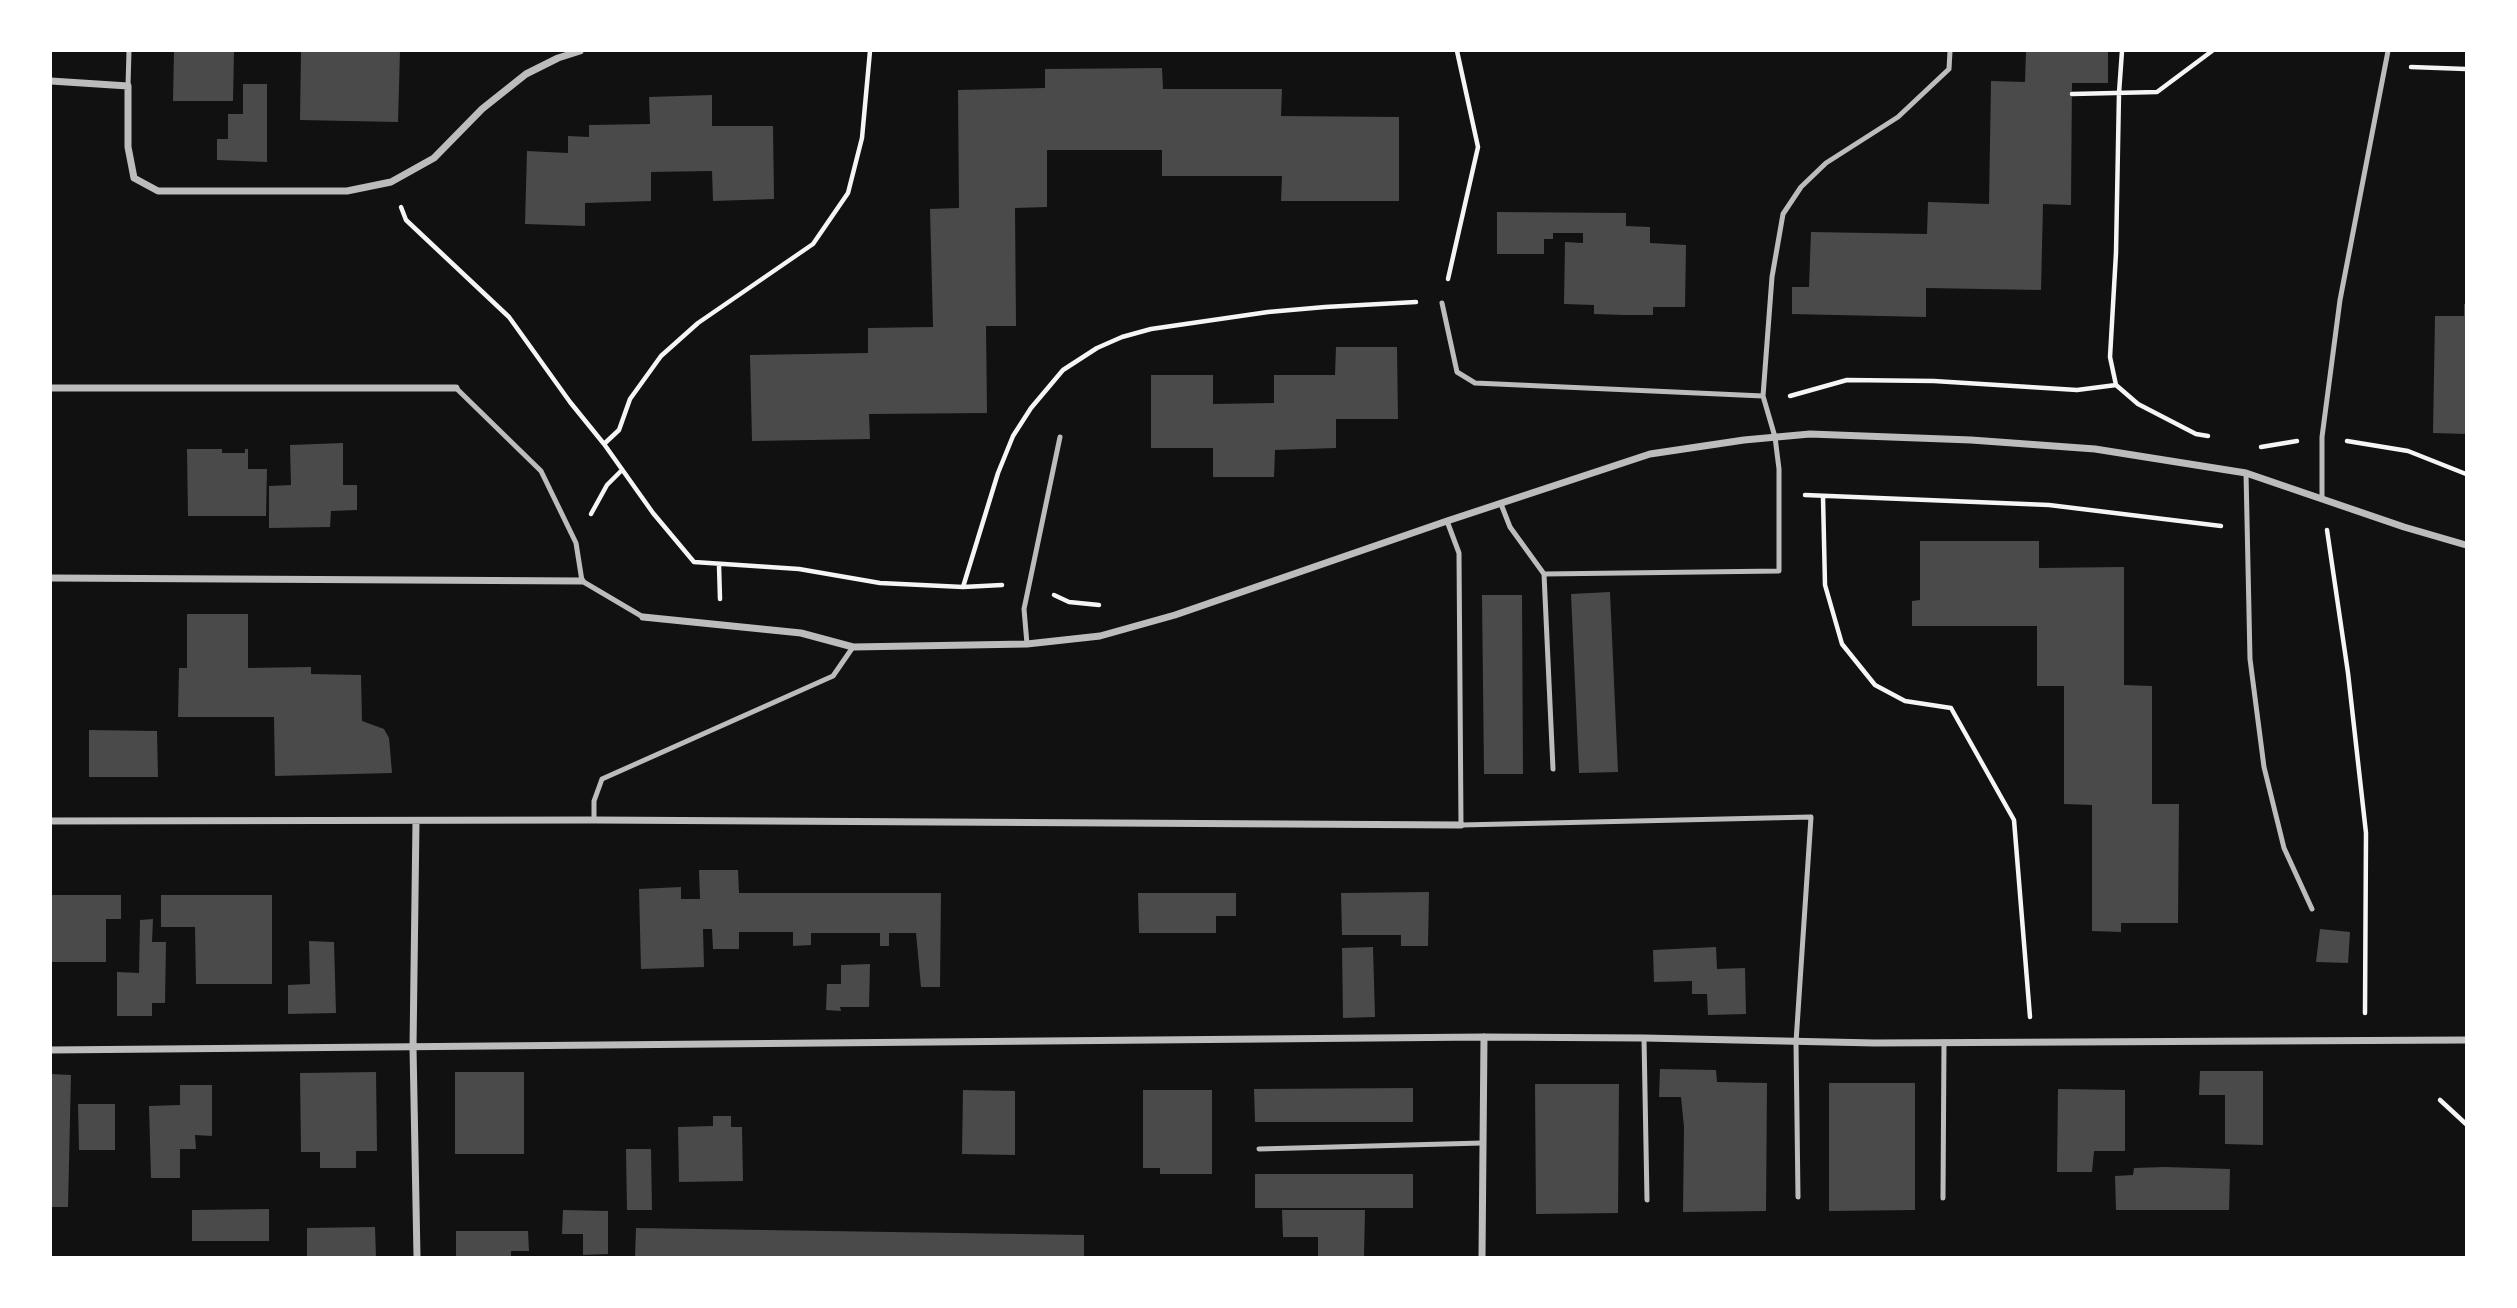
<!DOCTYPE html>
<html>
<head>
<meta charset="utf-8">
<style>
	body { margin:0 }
	#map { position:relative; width:2517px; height:1308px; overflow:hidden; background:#111; font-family:Lora,serif }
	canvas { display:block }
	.frame { position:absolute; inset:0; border:52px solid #fff; pointer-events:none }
</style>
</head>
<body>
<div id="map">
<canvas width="2517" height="1308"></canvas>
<div class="frame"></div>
</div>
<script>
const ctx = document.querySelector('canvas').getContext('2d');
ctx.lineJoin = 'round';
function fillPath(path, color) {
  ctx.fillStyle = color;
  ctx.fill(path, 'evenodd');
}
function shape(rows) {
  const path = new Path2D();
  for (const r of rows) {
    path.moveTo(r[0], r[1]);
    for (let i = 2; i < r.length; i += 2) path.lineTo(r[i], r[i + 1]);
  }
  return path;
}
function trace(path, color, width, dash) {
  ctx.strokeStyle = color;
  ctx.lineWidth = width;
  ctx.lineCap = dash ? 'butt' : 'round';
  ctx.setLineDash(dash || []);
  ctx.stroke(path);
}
fillPath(shape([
	[174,51,234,51,233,101,173,101],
	[301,51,400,51,398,122,300,120],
	[2026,51,2108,51,2108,83,2072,83,2071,205,2043,204,2041,290,1926,288,1926,317,1792,314,1792,287,1809,287,1811,232,1927,234,1928,202,1989,204,1991,81,2025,82],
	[1162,68,1163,89,1282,89,1281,116,1399,117,1399,201,1281,201,1282,176,1162,176,1162,150,1047,150,1047,207,1015,208,1016,326,986,326,987,413,869,414,870,439,752,441,750,355,868,353,868,328,933,327,930,209,959,208,958,90,1045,88,1045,69],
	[243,84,267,84,267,162,217,160,217,139,228,139,228,114,243,114],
	[712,95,712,126,773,126,774,199,713,201,712,171,651,172,651,201,585,203,585,226,525,224,527,151,568,153,568,136,589,137,589,125,650,124,649,97],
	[1497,212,1626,213,1626,226,1650,227,1650,243,1686,245,1685,307,1653,307,1653,315,1624,315,1594,314,1594,305,1564,304,1565,242,1583,243,1583,233,1553,233,1553,239,1544,239,1544,254,1497,254],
	[2464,304,2466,304,2466,434,2433,433,2435,316,2464,316],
	[1336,347,1397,347,1398,419,1336,419,1336,448,1275,450,1274,477,1213,477,1213,448,1151,448,1151,375,1213,375,1213,404,1274,403,1274,375,1335,375],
	[343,443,343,485,357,485,357,510,331,511,330,527,269,528,269,486,291,485,290,445],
	[187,449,222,449,222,453,245,453,245,449,248,449,248,469,267,469,266,516,188,516],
	[1920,541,2039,541,2039,568,2124,567,2124,685,2152,686,2152,804,2179,804,2178,923,2121,923,2121,932,2092,931,2092,805,2064,804,2064,686,2037,686,2037,626,1912,626,1912,601,1920,600],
	[1610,592,1618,772,1579,773,1571,594],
	[1482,595,1522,595,1523,774,1484,774],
	[187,614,248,614,248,668,311,667,311,674,361,675,362,721,384,729,389,738,392,773,275,776,274,717,178,717,179,668,187,668],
	[89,730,157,731,158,777,89,777],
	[699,870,738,870,739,893,941,893,940,987,921,987,916,933,889,933,889,946,880,946,880,933,811,933,811,945,793,946,793,932,739,932,739,949,713,949,712,929,703,929,704,967,641,969,639,889,681,887,681,899,700,899],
	[1429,892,1428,946,1401,946,1401,935,1342,935,1341,893],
	[1138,893,1236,893,1236,916,1216,916,1216,933,1139,933],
	[51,895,121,895,121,919,106,919,106,962,51,962],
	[161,895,272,895,272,984,196,984,195,927,161,927],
	[153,919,152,942,166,942,165,1003,152,1003,152,1016,117,1016,117,972,139,973,140,920],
	[2320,929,2350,932,2348,963,2316,962],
	[309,941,334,942,336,1013,288,1014,288,985,310,984],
	[1373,947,1375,1017,1343,1018,1342,948],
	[1716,947,1717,969,1745,968,1746,1014,1708,1015,1707,994,1692,994,1692,981,1654,982,1653,950],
	[870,964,869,1007,840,1007,841,1011,826,1010,827,984,841,984,841,965],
	[1660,1069,1716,1070,1717,1082,1767,1083,1766,1211,1683,1212,1684,1127,1681,1097,1659,1097],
	[2200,1071,2263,1071,2263,1145,2225,1144,2225,1095,2199,1095],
	[376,1072,377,1151,356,1151,356,1168,320,1168,320,1152,301,1152,300,1073],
	[455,1072,524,1072,524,1154,455,1154],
	[51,1074,71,1075,68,1207,51,1207],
	[1829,1083,1915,1083,1915,1210,1829,1211],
	[1535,1084,1619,1084,1618,1213,1536,1214],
	[180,1085,212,1085,212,1136,195,1135,196,1149,180,1149,180,1178,151,1178,149,1106,180,1105],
	[1413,1088,1413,1122,1255,1122,1254,1089],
	[2058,1089,2125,1090,2125,1151,2094,1151,2092,1172,2057,1172],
	[963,1090,1015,1091,1015,1155,962,1154],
	[1143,1090,1212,1090,1212,1174,1160,1174,1160,1168,1143,1168],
	[78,1104,115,1104,115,1150,79,1150],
	[713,1116,731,1116,731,1127,742,1127,743,1181,679,1182,678,1127,713,1126],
	[626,1149,651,1149,652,1210,627,1210],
	[2165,1167,2230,1169,2229,1210,2116,1210,2115,1176,2133,1175,2134,1168],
	[1255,1174,1413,1174,1413,1208,1255,1208],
	[269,1209,269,1241,192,1241,192,1210],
	[563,1210,608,1211,608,1254,583,1255,583,1234,562,1234],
	[1282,1210,1365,1210,1364,1257,1318,1257,1318,1237,1283,1237],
	[375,1227,376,1257,307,1257,307,1228],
	[636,1228,1084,1235,1084,1257,635,1257],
	[456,1231,528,1231,529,1251,511,1251,511,1257,456,1257]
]), '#4a4a4a');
trace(shape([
	[870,51,862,138,848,193,813,244,698,323,661,356,630,399,619,430,604,444,653,513,694,562,799,569,880,583,963,587,1002,585],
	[2411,67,2466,69],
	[2072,94,2157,92,2212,51],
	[401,207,406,220,509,317,570,402,604,444],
	[1448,279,1478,147,1457,51],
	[2116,385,2110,357,2116,253,2119,93,2122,51],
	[1790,396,1847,380,1934,381,2077,390,2116,385,2138,404,2196,434,2208,436],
	[2347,441,2408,451,2466,474],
	[2261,447,2297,441],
	[1805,495,2049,505,2221,526],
	[1823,497,1825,585,1842,644,1875,685,1905,701,1951,708,2014,820,2030,1017],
	[591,514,607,485,622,470],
	[2327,530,2348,673,2366,833,2365,1013],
	[719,565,720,599],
	[963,587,998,473,1013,436,1031,408,1063,370,1097,348,1122,337,1151,329,1268,312,1325,307,1416,302],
	[1054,595,1069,602,1099,605],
	[2440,1100,2466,1124]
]), '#f5f5f5', 4.5);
trace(shape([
	[128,86,129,51],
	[1442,303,1457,372,1475,383,1763,396],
	[456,388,541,471,576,543,582,581,643,617],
	[2246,473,2250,659,2264,767,2284,848,2312,909],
	[2322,498,2322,437,2340,300,2388,51],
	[1501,504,1510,527,1544,574,1779,571,1779,469,1775,437,1763,396,1772,277,1783,214,1801,187,1826,163,1898,117,1949,69,1950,51],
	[1447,521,1459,553,1461,825,1811,817,1796,1042,1798,1197],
	[1544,574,1553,769],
	[1027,644,1024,609,1060,437],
	[594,820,594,801,602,779,833,676,853,647],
	[1644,1038,1647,1200],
	[1259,1149,1482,1143],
	[1943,1198,1944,1042]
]), '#bcbcbc', 5);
trace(shape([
	[51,81,128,86,128,147,134,178,158,191,347,191,391,182,434,158,482,109,526,74,558,58,580,51],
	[51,388,456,388],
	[51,578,582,581],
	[643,617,801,633,853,647,1027,644,1100,636,1175,615,1447,521,1650,454,1744,440,1810,434,1971,440,2095,449,2246,473,2404,527,2466,545],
	[51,821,594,820,1461,825],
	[416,821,413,1047,417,1257],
	[51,1050,1484,1037,1644,1038,1875,1043,2466,1040],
	[1482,1257,1484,1037]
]), '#bcbcbc', 7);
</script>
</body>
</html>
